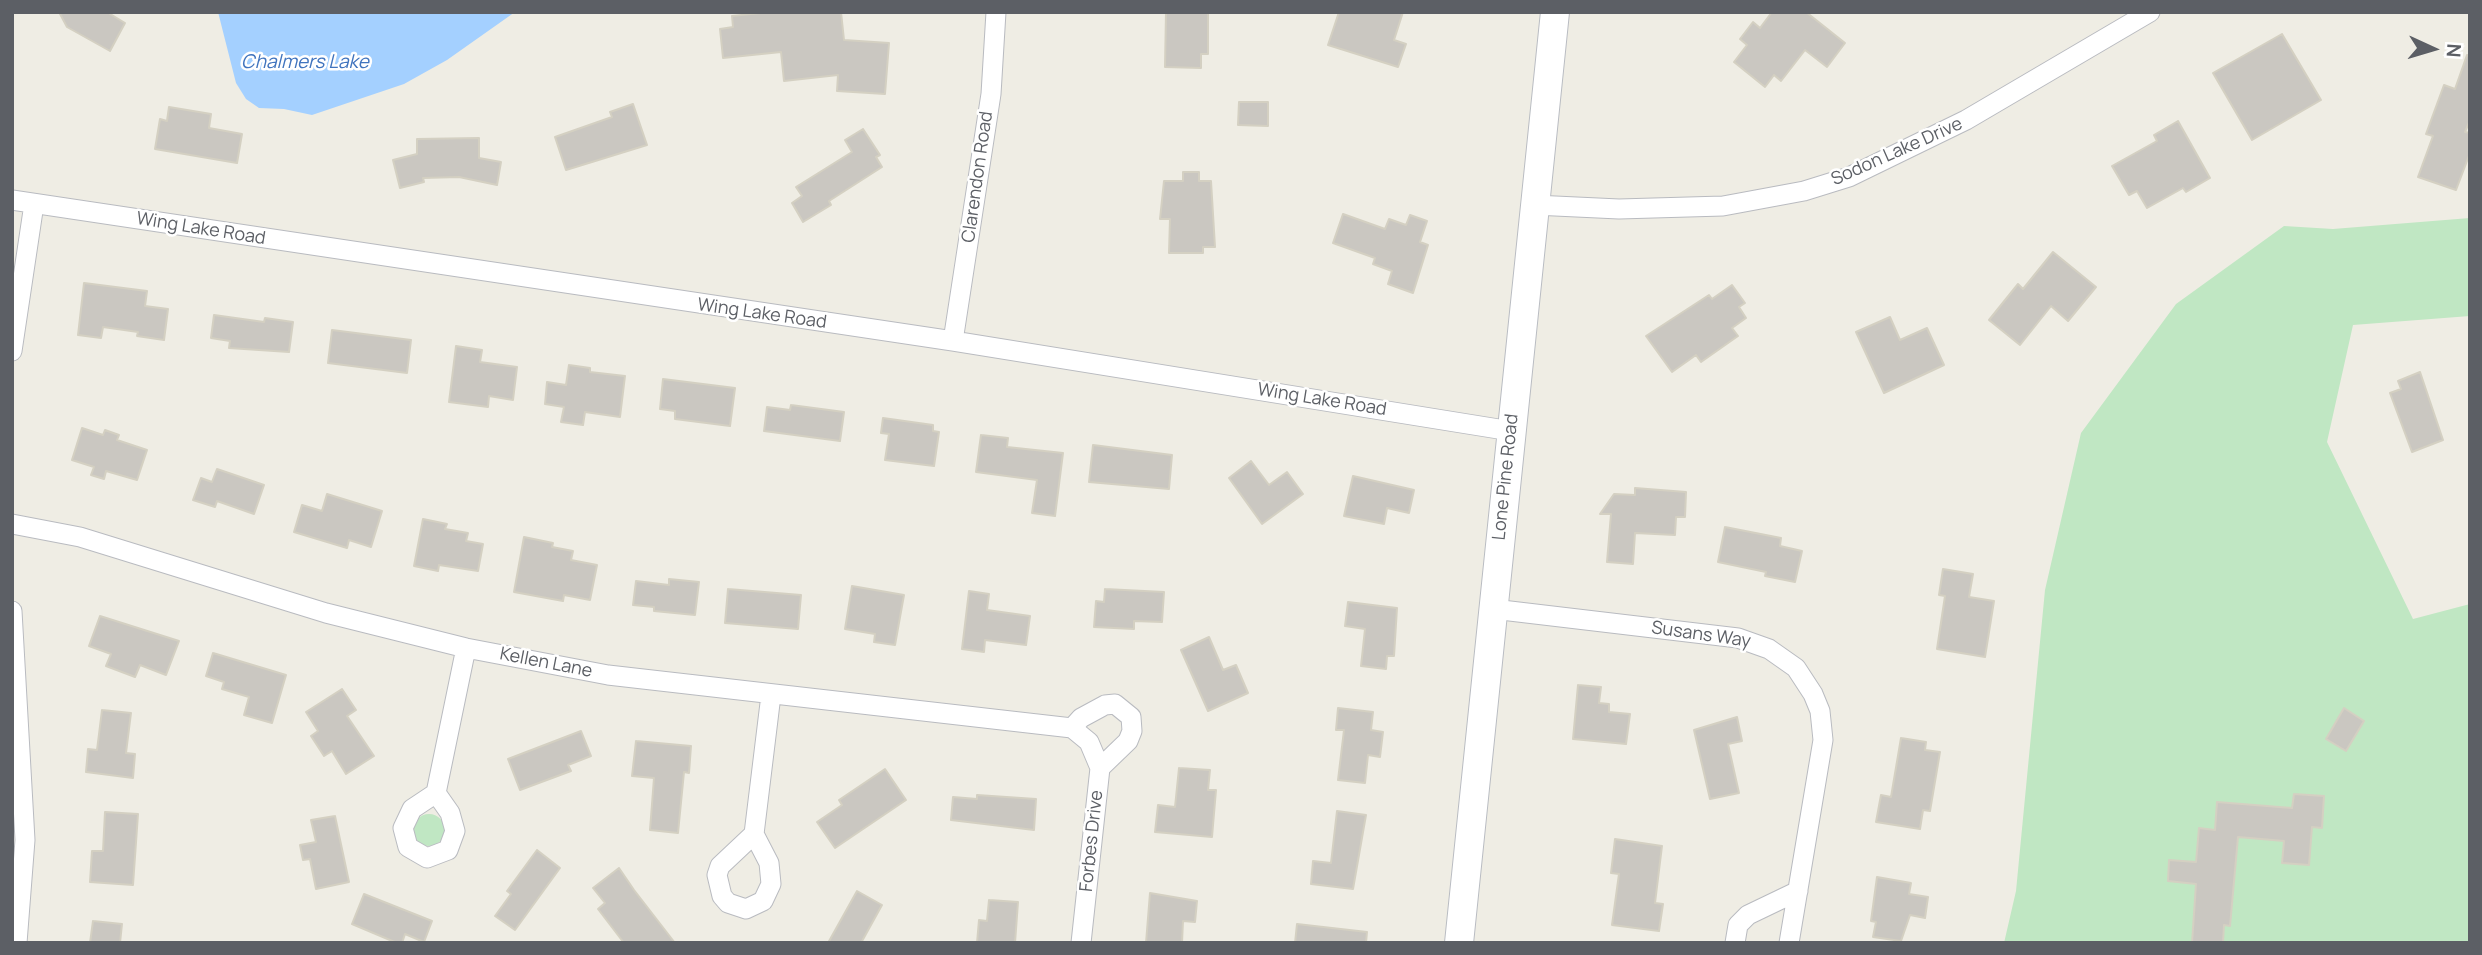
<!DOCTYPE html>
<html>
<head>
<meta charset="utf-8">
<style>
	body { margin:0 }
	#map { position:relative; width:2482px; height:955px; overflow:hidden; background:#efede4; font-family:Manrope,sans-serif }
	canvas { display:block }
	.frame { position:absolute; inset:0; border:14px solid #5c5f65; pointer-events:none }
	.north { position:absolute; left:2398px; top:14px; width:70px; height:70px; -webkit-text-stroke:5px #fff; paint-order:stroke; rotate:94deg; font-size:19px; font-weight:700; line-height:28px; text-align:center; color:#5c5f65 }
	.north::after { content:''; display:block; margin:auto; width:24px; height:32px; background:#5c5f65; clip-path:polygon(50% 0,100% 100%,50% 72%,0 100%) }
</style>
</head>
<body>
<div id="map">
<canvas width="2482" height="955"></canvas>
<div class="frame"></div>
<div class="north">N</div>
</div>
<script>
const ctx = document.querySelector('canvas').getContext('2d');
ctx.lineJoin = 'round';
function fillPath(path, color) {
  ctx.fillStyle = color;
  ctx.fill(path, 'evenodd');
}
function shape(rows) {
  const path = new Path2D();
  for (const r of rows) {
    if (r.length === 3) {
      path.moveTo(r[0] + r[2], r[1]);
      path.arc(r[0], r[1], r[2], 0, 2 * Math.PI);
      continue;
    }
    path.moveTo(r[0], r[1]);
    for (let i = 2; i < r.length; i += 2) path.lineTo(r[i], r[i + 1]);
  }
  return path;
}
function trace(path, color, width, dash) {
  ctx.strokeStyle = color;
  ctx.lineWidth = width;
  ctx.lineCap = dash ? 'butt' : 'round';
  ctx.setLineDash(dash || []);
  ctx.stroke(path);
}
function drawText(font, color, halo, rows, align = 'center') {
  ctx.font = font + ' Manrope,sans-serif';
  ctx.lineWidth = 5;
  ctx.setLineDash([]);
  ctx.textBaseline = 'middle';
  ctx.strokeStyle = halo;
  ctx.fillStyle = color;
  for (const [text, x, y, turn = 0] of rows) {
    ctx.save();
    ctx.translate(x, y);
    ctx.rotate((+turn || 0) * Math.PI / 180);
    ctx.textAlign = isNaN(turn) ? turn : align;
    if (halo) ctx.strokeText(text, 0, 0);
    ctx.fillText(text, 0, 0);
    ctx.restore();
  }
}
fillPath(shape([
	[2470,218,2470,316,2353,325,2327,442,2413,619,2470,604,2470,943,2004,943,2016,891,2045,590,2081,433,2176,304,2284,226,2333,229],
	[429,830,16]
]), '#c0e7c3');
fillPath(shape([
	[218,12,515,12,447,60,404,84,312,115,284,109,259,108,246,99,236,83]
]), '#a4d0ff');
const building = shape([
	[59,12,107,12,125,23,110,51,67,27,59,12],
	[770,12,841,12,844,40,889,43,885,94,837,91,838,75,784,81,781,52,723,58,720,29,733,27,732,16,770,12],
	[1166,12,1208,12,1208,54,1201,54,1201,68,1165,67,1166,12],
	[1339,12,1403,12,1394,40,1406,44,1398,67,1328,45,1339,12],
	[1772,12,1806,12,1845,43,1827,67,1805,50,1781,81,1774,75,1765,87,1734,62,1747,45,1740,39,1753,22,1760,28,1772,12],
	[2282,34,2321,100,2252,140,2213,73,2282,34],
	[2467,55,2470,56,2470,120,2465,132,2470,133,2470,153,2456,190,2418,177,2433,136,2426,134,2444,85,2455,89,2467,55],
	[1239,102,1268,102,1268,126,1238,125,1239,102],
	[633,104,647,145,566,170,555,137,612,117,610,112,633,104],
	[169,107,211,114,209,128,242,134,237,163,155,149,160,119,167,121,169,107],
	[2178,121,2210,178,2186,192,2183,188,2147,208,2137,191,2129,195,2112,166,2157,141,2154,135,2178,121],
	[863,129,880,155,876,157,882,167,829,201,831,205,803,222,792,203,802,196,796,187,852,152,845,140,863,129],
	[479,138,479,158,501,162,497,185,459,177,423,178,424,182,400,188,393,160,417,154,417,139,479,138],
	[1183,172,1199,172,1199,181,1211,181,1215,247,1203,247,1203,253,1169,253,1170,219,1160,219,1164,181,1183,181,1183,172],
	[1343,214,1385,229,1389,219,1406,225,1410,215,1427,221,1420,242,1428,245,1413,293,1388,284,1392,271,1373,264,1375,258,1333,243,1343,214],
	[2053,252,2096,287,2068,321,2051,306,2020,345,1989,320,2018,284,2023,289,2053,252],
	[84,283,147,291,145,306,168,309,164,340,137,336,138,332,103,327,101,338,78,335,84,283],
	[1732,285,1745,303,1739,307,1746,318,1732,328,1738,336,1701,362,1696,355,1672,372,1646,336,1709,295,1712,299,1732,285],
	[214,315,264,322,265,318,293,322,289,352,229,348,230,341,211,338,214,315],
	[1890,317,1900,340,1927,328,1944,365,1884,393,1856,332,1890,317],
	[332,330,411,340,407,373,328,363,332,330],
	[456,346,482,350,480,362,517,367,513,400,489,396,488,407,449,402,456,346],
	[569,365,590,368,590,372,625,376,620,417,585,412,583,425,561,422,564,407,545,404,547,382,566,385,569,365],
	[2420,372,2443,440,2412,452,2390,393,2401,389,2398,381,2420,372],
	[663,379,735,388,730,426,675,419,675,411,660,409,663,379],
	[791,405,844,412,840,441,764,431,767,407,790,410,791,405],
	[883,418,933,425,933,431,939,432,934,466,885,460,889,434,881,433,883,418],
	[82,428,103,435,105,430,119,435,117,440,147,450,137,480,106,471,104,479,91,475,94,467,72,460,82,428],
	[981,435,1008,438,1007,447,1063,453,1055,516,1032,513,1037,480,976,472,981,435],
	[1093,445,1172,455,1169,489,1089,482,1093,445],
	[1251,461,1269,485,1287,472,1303,494,1262,524,1229,478,1251,461],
	[217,469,264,485,254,514,217,501,215,507,193,500,201,478,212,482,217,469],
	[1353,476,1414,490,1409,513,1387,508,1384,524,1344,516,1353,476],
	[1635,488,1686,492,1685,517,1676,517,1675,535,1635,533,1633,564,1607,562,1611,514,1600,514,1614,494,1635,495,1635,488],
	[327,494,382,511,371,547,349,540,347,548,294,532,302,505,322,511,327,494],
	[423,519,447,524,445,529,468,533,466,541,483,544,478,571,439,565,438,571,414,566,423,519],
	[1725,527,1781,538,1780,546,1802,551,1795,582,1765,576,1766,572,1718,562,1725,527],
	[524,537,553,543,552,547,573,551,571,560,597,565,590,600,564,595,563,601,514,592,524,537],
	[1943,569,1973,574,1969,597,1994,601,1985,657,1937,649,1945,596,1939,595,1943,569],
	[669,579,699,582,695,615,654,611,654,607,633,605,636,581,669,585,669,579],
	[852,586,904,595,895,645,874,642,875,634,845,629,852,586],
	[728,589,801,595,798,629,725,623,728,589],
	[1105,589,1164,592,1162,622,1134,621,1134,629,1094,627,1096,601,1104,602,1105,589],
	[969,591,989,594,987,610,1030,616,1026,645,985,640,984,652,962,649,969,591],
	[1348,602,1397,608,1394,656,1387,656,1386,669,1361,666,1365,629,1345,626,1348,602],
	[100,616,179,641,166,675,140,665,135,677,106,666,111,654,89,646,100,616],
	[1209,637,1223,670,1236,665,1248,693,1208,711,1181,650,1209,637],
	[213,653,286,675,272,723,244,715,249,697,222,689,224,682,206,676,213,653],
	[1578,685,1601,687,1599,703,1609,704,1609,712,1630,714,1626,744,1573,739,1578,685],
	[342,689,356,710,347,716,374,756,346,774,332,751,324,756,311,736,318,731,306,712,342,689],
	[1338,708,1373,712,1371,730,1383,732,1380,757,1368,755,1365,783,1338,780,1344,730,1336,730,1338,708],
	[2344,708,2364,721,2346,751,2326,739,2344,708],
	[102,710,131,713,126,753,135,754,133,778,86,772,88,749,97,750,102,710],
	[1737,717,1742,741,1728,744,1739,793,1710,799,1694,730,1737,717],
	[581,731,591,756,568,765,571,771,520,790,508,759,581,731],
	[1901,738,1926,742,1925,750,1940,752,1930,811,1923,810,1920,829,1876,822,1881,795,1891,797,1901,738],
	[636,741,691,746,689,773,684,772,678,833,650,830,654,778,632,776,636,741],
	[1179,768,1210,770,1208,790,1216,790,1212,837,1155,832,1158,805,1175,807,1179,768],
	[885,769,906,800,835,848,817,822,842,805,839,800,885,769],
	[2294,794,2324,796,2322,828,2312,827,2309,865,2282,863,2284,841,2238,837,2230,926,2224,925,2223,943,2192,943,2196,884,2168,881,2169,860,2196,862,2199,828,2215,830,2217,802,2292,808,2294,794],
	[977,795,1036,799,1034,830,951,820,953,797,977,799,977,795],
	[1337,811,1366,815,1353,889,1311,884,1313,861,1331,863,1337,811],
	[105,812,138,814,133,885,90,882,92,851,103,851,105,812],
	[335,816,349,882,316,889,310,859,303,860,300,845,316,842,311,820,335,816],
	[1615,839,1662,846,1655,903,1663,904,1659,931,1612,925,1619,874,1611,873,1615,839],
	[537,850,560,868,515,930,495,916,511,894,507,891,537,850],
	[619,868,634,890,675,943,624,943,598,909,605,903,593,888,619,868],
	[1877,877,1911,883,1909,894,1928,897,1925,918,1910,915,1901,941,1873,937,1876,922,1871,921,1877,877],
	[857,891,882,905,861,943,828,943,857,891],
	[1150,893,1197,901,1195,922,1183,921,1182,943,1146,943,1150,893],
	[364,894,432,921,424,942,405,934,402,943,397,943,352,924,364,894],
	[989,900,1018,902,1015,943,977,943,979,920,987,921,989,900],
	[93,921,122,924,120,943,90,943,93,921],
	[1297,924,1367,932,1366,943,1295,943,1297,924]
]);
fillPath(building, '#cac7c1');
trace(building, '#d4d0c2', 2);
const street = shape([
	[12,200,953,341,1511,431],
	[1534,205,1619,209,1723,206,1804,191,1849,177,1966,120,2150,12],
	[953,341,991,94,996,12],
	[12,351,34,204],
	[12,524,80,537,326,613,466,648,608,675,1072,728,1089,742,1100,768,1081,943],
	[1493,609,1738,638,1769,649,1796,668,1813,694,1820,711,1823,740,1789,943],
	[12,611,25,840,17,943],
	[1072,728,1081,718,1105,705,1115,704,1131,717,1132,731,1128,741,1100,768],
	[436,793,450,813,455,831,448,850,427,858,408,847,403,828,412,809,436,793,466,648],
	[754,834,769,863,771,884,763,901,746,909,728,903,722,896,717,875,720,866,754,834,771,695],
	[1735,943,1738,925,1748,915,1798,891]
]);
const secondary = shape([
	[1459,943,1555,12]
]);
trace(street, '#b9bbc0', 21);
trace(secondary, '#b9bcc2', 30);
trace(street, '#fff', 19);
trace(secondary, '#fff', 28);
drawText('18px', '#5c5f65', '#fff', [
	["Sodon Lake Drive",1897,152,-24],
	["Clarendon Road",978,177,-82],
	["Wing Lake Road",201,229,9],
	["Wing Lake Road",762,314,8],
	["Wing Lake Road",1322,400,9],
	["Lone Pine Road",1506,477,-84],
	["Susans Way",1701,635,8],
	["Kellen Lane",546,663,11],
	["Forbes Drive",1092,841,-84]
]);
drawText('italic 19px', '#4074be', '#fff', [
	["Chalmers Lake",305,63]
]);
</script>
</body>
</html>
